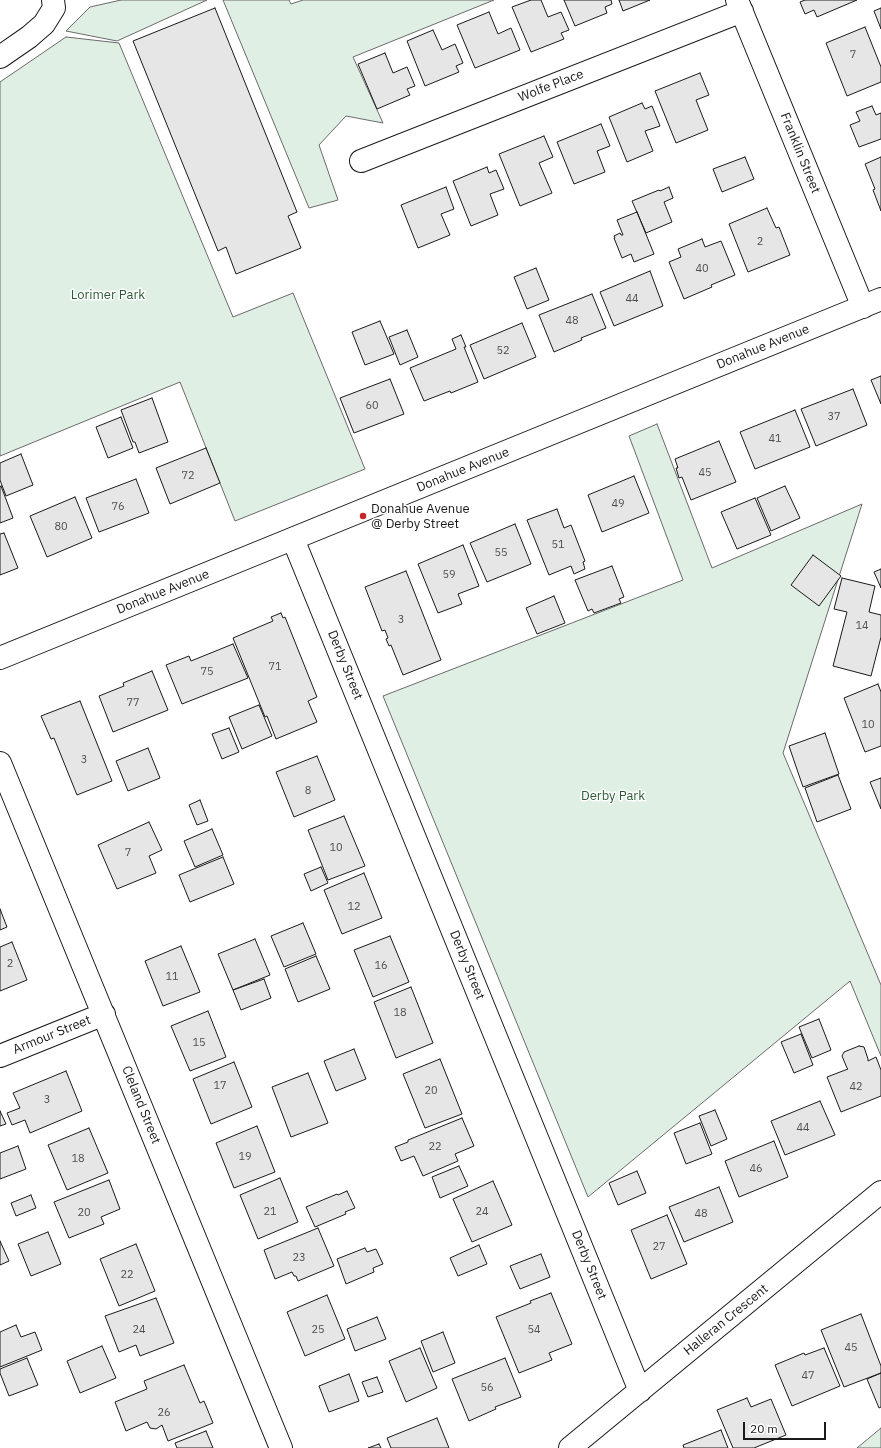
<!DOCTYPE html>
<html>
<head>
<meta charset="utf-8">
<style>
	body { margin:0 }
	#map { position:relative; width:881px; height:1448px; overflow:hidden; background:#fff; font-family:"IBM Plex Sans",sans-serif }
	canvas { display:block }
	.scale { position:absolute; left:743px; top:1422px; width:83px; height:18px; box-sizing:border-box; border:2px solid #1a1a1a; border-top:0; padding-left:5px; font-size:12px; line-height:14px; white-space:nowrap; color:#1a1a1a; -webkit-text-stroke:3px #fff; paint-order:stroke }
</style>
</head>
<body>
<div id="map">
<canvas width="881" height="1448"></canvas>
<div class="scale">20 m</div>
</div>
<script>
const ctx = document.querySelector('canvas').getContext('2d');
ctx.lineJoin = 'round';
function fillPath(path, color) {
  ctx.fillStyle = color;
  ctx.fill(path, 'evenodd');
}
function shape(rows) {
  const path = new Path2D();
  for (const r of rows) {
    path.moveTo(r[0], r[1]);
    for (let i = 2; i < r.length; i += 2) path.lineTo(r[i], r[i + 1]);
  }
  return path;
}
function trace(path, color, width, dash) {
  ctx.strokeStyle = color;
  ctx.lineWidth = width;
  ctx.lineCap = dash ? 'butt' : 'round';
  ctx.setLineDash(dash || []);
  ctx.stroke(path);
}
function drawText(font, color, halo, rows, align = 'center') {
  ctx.font = font + ' "IBM Plex Sans",sans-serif';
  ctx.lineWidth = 3;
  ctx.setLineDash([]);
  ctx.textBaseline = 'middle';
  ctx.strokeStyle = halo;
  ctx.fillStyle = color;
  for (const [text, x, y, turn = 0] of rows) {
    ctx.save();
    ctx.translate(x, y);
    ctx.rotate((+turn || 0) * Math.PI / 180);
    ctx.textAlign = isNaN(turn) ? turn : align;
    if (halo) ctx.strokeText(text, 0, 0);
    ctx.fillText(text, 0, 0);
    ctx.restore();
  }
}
const green = shape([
	[121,0,207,0,117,41,66,31,90,7,121,0],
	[223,0,289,0,291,4,303,0,494,0,353,57,383,123,346,116,319,145,338,200,309,208,223,0],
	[66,37,119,43,233,317,293,293,365,469,235,521,180,382,0,456,0,82,66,37],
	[657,424,712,568,862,504,783,753,881,985,881,1056,850,981,588,1197,383,696,683,580,629,436,657,424],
	[881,1428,881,1448,857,1448,881,1428]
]);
fillPath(green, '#e0efe3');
trace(green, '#6a6a6a', 1);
const building = shape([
	[531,0,541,0,548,17,561,12,569,30,561,33,564,39,531,52,512,7,531,0],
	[564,0,611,0,612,4,605,7,607,13,575,26,564,0],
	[619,0,650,0,623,11,619,0],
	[805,0,857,0,817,17,814,10,805,14,800,2,805,0],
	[215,8,297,212,288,216,301,248,236,274,226,247,218,251,133,41,215,8],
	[881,8,881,29,874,11,881,8],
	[489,12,498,34,511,28,520,50,475,68,457,25,489,12],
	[865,27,881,67,881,82,847,96,826,43,865,27],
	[433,30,442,50,455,44,463,63,456,66,459,72,425,86,407,41,433,30],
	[385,53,393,73,407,67,415,86,407,89,410,95,377,109,358,64,385,53],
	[700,73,709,95,696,100,708,130,676,143,655,91,700,73],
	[642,103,645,109,652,106,660,126,645,131,653,151,627,162,609,117,642,103],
	[872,106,876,115,881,113,881,139,859,147,850,125,860,121,856,112,872,106],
	[601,124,610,146,597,151,605,172,574,184,557,142,601,124],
	[544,136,553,157,539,163,552,193,520,206,499,154,544,136],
	[745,157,754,179,722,192,713,169,745,157],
	[881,157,881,211,873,190,875,189,865,164,881,157],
	[487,167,489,173,496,170,504,189,490,194,498,215,471,226,453,181,487,167],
	[446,187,454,209,441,214,450,235,418,248,401,205,446,187],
	[669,187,673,198,664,202,672,222,646,233,632,201,659,190,660,191,669,187],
	[767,208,776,228,779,227,790,255,748,272,729,224,767,208],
	[637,212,654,254,634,262,631,254,622,258,614,238,615,238,614,236,620,233,621,235,623,235,617,220,637,212],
	[702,239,705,247,721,241,735,275,711,285,712,287,684,299,669,262,681,257,678,249,702,239],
	[536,268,549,300,527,309,514,277,536,268],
	[650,271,663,306,614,326,600,292,650,271],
	[592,294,606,328,581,338,582,340,554,352,539,315,592,294],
	[380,321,394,354,365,365,352,332,380,321],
	[522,323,536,357,484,379,470,345,522,323],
	[407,330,418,357,400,365,389,337,407,330],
	[461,335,466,347,464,347,478,382,451,393,450,391,424,401,410,368,456,349,452,339,461,335],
	[881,376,881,404,871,380,881,376],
	[390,379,404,414,354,433,340,398,390,379],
	[853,389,867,425,816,446,801,409,853,389],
	[152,398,168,442,139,453,135,442,133,442,121,410,152,398],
	[795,410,810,447,755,469,740,432,795,410],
	[121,417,133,448,108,458,96,427,121,417],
	[719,441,736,482,691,500,682,477,679,478,676,468,678,468,675,459,719,441],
	[206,448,220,483,170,504,156,468,206,448],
	[21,454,33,485,6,496,0,480,0,463,21,454],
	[634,476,649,513,602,532,588,495,634,476],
	[136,479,149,513,99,532,86,498,136,479],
	[1,486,13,518,0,523,0,487,1,486],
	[785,486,800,518,771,531,757,498,785,486],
	[75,497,92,538,47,557,30,516,75,497],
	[755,498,771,535,737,549,721,512,755,498],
	[557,509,564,528,571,525,585,561,583,562,585,569,574,574,571,566,549,575,527,520,557,509],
	[515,524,531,564,487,582,470,543,515,524],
	[4,533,18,568,0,575,0,534,4,533],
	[463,545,479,586,458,594,462,604,438,613,418,564,463,545],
	[813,555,841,576,819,606,791,585,813,555],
	[612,566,624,597,619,599,621,603,594,613,592,609,588,611,575,580,612,566],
	[881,569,881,588,874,572,881,569],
	[406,571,441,660,403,675,391,645,389,646,386,639,388,638,385,630,382,631,365,587,406,571],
	[842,578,875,586,869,612,881,615,881,637,871,676,833,666,847,612,834,609,842,578],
	[554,596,565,623,537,634,526,608,554,596],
	[281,613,283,618,285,617,317,697,308,701,317,722,276,739,267,716,265,717,233,638,273,621,271,617,281,613],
	[233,644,248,678,182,704,166,665,189,656,191,661,233,644],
	[152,671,168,710,113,732,99,696,124,686,123,683,152,671],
	[878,684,881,692,881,746,865,752,844,698,878,684],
	[80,701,112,781,77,795,54,738,51,739,41,716,80,701],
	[259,705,272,736,242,749,229,717,259,705],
	[229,728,239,752,222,759,212,734,229,728],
	[825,733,839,774,803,787,789,746,825,733],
	[148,748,160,778,128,791,116,761,148,748],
	[317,756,335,800,294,817,276,772,317,756],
	[838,775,851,809,817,822,805,788,838,775],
	[881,778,881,809,870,782,881,778],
	[200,800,208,821,197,825,189,805,200,800],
	[344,816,365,866,328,880,308,830,344,816],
	[149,822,162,850,149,856,156,873,117,889,98,845,149,822],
	[212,829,223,855,195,867,184,841,212,829],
	[223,857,234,884,190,902,179,875,223,857],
	[321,867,328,883,311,891,304,874,321,867],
	[364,873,382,918,342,934,324,890,364,873],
	[0,909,7,927,0,930,0,909],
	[303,923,316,954,284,967,271,936,303,923],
	[390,936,409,982,373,997,354,950,390,936],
	[255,939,270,975,233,990,218,954,255,939],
	[12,942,27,980,0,991,0,947,12,942],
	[181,946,200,992,163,1006,145,961,181,946],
	[316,956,330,989,298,1002,285,969,316,956],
	[264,979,271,998,241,1010,233,990,264,979],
	[411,987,433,1043,396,1058,374,1002,411,987],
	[208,1011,226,1057,190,1071,171,1026,208,1011],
	[819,1019,831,1050,812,1058,799,1027,819,1019],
	[801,1034,813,1065,794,1073,781,1042,801,1034],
	[859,1046,864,1047,868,1059,868,1061,876,1057,881,1070,881,1096,841,1112,827,1077,848,1069,847,1068,842,1056,844,1052,859,1046],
	[354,1049,366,1079,336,1091,324,1061,354,1049],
	[440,1059,462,1114,425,1128,403,1074,440,1059],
	[234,1062,252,1107,211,1124,193,1079,234,1062],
	[66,1071,82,1111,30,1133,25,1120,12,1125,7,1113,20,1108,13,1093,66,1071],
	[308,1073,328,1123,291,1137,272,1087,308,1073],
	[820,1101,835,1135,785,1155,771,1121,820,1101],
	[715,1110,727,1139,711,1146,699,1116,715,1110],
	[0,1111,6,1124,0,1126,0,1111],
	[462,1118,474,1146,455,1154,458,1161,423,1176,414,1156,401,1161,395,1147,408,1142,408,1140,462,1118],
	[700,1123,712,1154,686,1164,674,1133,700,1123],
	[257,1126,275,1172,234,1188,216,1143,257,1126],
	[89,1128,108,1173,67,1190,48,1145,89,1128],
	[774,1141,788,1177,739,1197,725,1161,774,1141],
	[18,1146,26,1169,0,1179,0,1153,18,1146],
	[459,1166,468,1186,440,1198,432,1177,459,1166],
	[637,1171,646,1193,618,1205,609,1183,637,1171],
	[280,1178,298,1222,258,1239,240,1195,280,1178],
	[109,1180,120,1209,101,1217,104,1224,69,1238,54,1202,109,1180],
	[493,1181,512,1225,472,1242,453,1199,493,1181],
	[719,1187,733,1222,684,1242,669,1207,719,1187],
	[347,1191,355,1208,345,1212,346,1214,315,1227,306,1207,337,1194,338,1195,347,1191],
	[31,1195,36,1208,16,1216,11,1203,31,1195],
	[667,1215,687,1264,651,1279,631,1230,667,1215],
	[318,1228,334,1266,298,1281,296,1276,294,1276,292,1272,275,1279,264,1250,318,1228],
	[48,1232,61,1264,31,1276,18,1244,48,1232],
	[0,1241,9,1261,0,1265,0,1241],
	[136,1244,155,1291,119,1306,100,1259,136,1244],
	[479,1245,487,1264,458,1276,450,1258,479,1245],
	[365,1248,367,1252,376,1249,383,1264,373,1268,374,1272,346,1284,337,1259,365,1248],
	[541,1254,550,1277,520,1289,510,1266,541,1254],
	[551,1293,572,1344,549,1353,552,1360,519,1373,496,1317,531,1303,530,1301,551,1293],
	[327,1295,345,1339,305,1356,287,1312,327,1295],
	[156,1298,174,1343,140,1356,136,1345,119,1352,105,1316,156,1298],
	[861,1314,881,1366,881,1373,844,1387,821,1330,861,1314],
	[377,1317,386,1339,355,1351,347,1329,377,1317],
	[16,1325,21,1337,35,1332,42,1350,0,1367,0,1332,16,1325],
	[443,1332,455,1363,433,1372,421,1341,443,1332],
	[102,1346,116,1378,80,1393,67,1361,102,1346],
	[420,1348,437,1388,406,1402,389,1361,420,1348],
	[824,1348,840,1386,792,1406,775,1365,804,1353,805,1355,824,1348],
	[27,1358,38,1385,9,1396,0,1373,0,1369,27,1358],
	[505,1358,521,1397,495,1407,496,1409,469,1421,452,1379,505,1358],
	[184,1365,200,1403,204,1401,213,1423,168,1441,162,1425,156,1429,150,1428,147,1422,126,1431,115,1402,147,1389,144,1381,184,1365],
	[881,1373,881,1407,879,1408,867,1379,881,1373],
	[349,1374,359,1401,329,1412,319,1386,349,1374],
	[377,1377,383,1392,368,1397,362,1382,377,1377],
	[747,1398,751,1407,771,1399,786,1435,754,1448,733,1448,717,1410,747,1398],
	[437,1418,449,1448,391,1448,387,1438,437,1418],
	[721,1430,728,1448,684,1448,683,1445,721,1430],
	[206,1431,213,1448,177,1448,175,1443,206,1431],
	[379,1444,381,1448,368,1448,379,1444]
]);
fillPath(building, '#e6e6e6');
trace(building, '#1a1a1a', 1);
const street = shape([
	[737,0,863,307],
	[0,57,29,37,44,24,54,8,53,0],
	[361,161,742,11],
	[293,539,640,1391],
	[0,763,281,1448],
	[0,1056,104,1014],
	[570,1448,881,1192]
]);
const secondary = shape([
	[0,658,881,299]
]);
trace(street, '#1a1a1a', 24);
trace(secondary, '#1a1a1a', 24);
trace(street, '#fff', 22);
trace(secondary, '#fff', 22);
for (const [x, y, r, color] of [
	[363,516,4,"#c62828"]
]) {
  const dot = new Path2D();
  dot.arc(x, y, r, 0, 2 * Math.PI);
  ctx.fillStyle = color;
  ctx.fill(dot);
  trace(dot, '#fff', 1.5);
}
drawText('11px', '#4d4d4d', null, [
	["7",853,55],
	["2",760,242],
	["40",702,269],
	["44",632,299],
	["48",572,321],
	["52",503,351],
	["60",372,406],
	["37",834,417],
	["41",775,439],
	["45",705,473],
	["72",188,476],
	["49",618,504],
	["76",118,507],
	["80",61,527],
	["51",558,545],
	["55",501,553],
	["59",449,575],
	["3",401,620],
	["14",862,626],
	["71",275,667],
	["75",207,672],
	["77",133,703],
	["10",868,725],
	["3",84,760],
	["8",308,791],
	["10",336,848],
	["7",128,853],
	["12",354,907],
	["2",10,964],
	["16",381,966],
	["11",172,977],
	["18",400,1013],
	["15",199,1043],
	["17",220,1086],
	["42",856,1087],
	["20",431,1091],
	["3",47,1100],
	["44",803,1128],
	["22",435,1147],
	["19",245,1157],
	["18",78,1159],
	["46",756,1169],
	["21",270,1212],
	["24",482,1212],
	["20",84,1213],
	["48",701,1214],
	["27",659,1247],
	["23",299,1258],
	["22",127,1275],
	["24",139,1330],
	["25",318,1330],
	["54",534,1330],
	["45",851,1348],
	["47",808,1376],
	["56",487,1388],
	["26",164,1413]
]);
drawText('13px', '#1a1a1a', '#fff', [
	["Wolfe Place",551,86,-21],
	["Franklin Street",800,153,68],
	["Donahue Avenue",763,347,-22],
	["Donahue Avenue",463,470,-22],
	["Donahue Avenue",163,592,-22],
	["Derby Street",345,665,68],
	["Derby Street",467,965,68],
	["Armour Street",52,1035,-22],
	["Cleland Street",141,1105,68],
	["Derby Street",589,1265,68],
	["Halleran Crescent",726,1320,-39]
]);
drawText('13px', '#2b5a34', '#fff', [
	["Lorimer Park",108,295],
	["Derby Park",613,796]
]);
drawText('13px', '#1a1a1a', '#fff', [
	["Donahue Avenue",371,509],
	["@ Derby Street",371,524]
], 'left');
</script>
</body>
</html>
